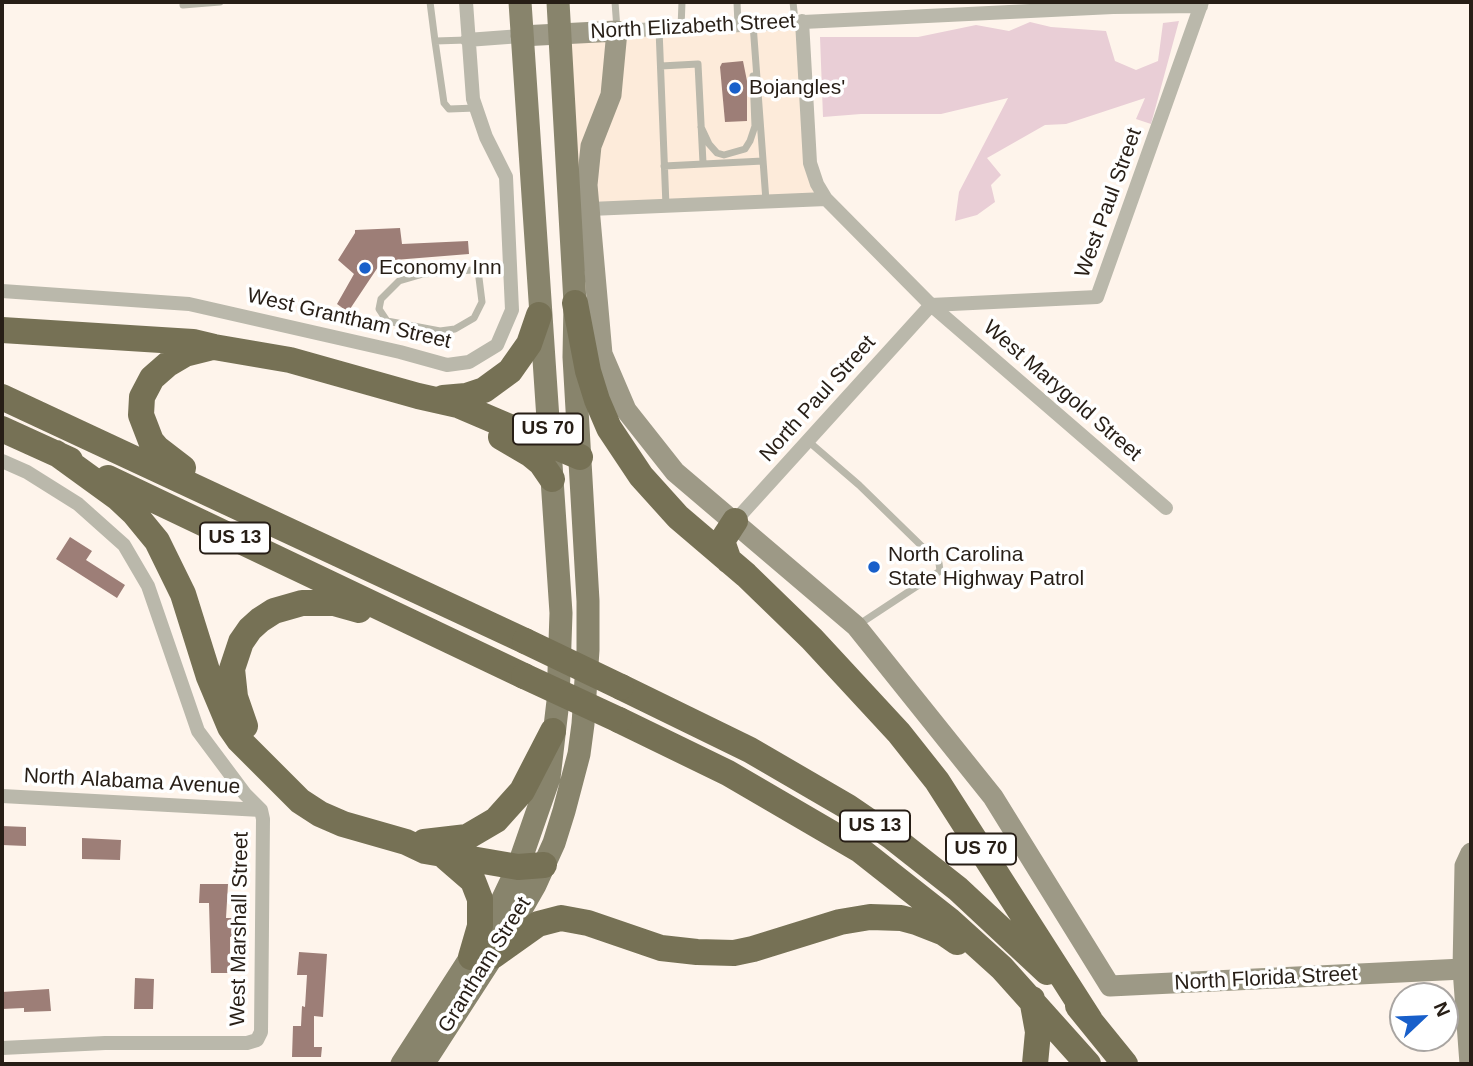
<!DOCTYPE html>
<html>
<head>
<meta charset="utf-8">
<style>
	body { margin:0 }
	#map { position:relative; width:1473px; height:1066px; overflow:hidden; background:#fef4eb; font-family:Arial,sans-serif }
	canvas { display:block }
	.frame { position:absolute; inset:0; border:4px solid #271e16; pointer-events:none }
	.north { position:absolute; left:1389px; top:982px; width:70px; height:70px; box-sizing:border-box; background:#fff; border:2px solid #a9a5a2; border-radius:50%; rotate:67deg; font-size:19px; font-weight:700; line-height:28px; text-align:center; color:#271e16 }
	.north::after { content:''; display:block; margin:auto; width:24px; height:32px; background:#185fca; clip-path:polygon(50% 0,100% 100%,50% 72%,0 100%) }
</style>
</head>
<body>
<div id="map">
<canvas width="1473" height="1066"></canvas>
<div class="frame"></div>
<div class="north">N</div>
</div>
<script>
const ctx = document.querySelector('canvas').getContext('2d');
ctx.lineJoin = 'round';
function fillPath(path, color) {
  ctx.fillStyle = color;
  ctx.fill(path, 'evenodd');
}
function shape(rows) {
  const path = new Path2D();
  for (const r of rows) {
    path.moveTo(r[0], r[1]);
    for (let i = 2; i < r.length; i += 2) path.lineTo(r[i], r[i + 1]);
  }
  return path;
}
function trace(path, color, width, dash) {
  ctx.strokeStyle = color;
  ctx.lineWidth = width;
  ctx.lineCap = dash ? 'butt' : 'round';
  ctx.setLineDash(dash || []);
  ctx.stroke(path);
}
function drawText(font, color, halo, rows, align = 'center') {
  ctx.font = font + ' Arial,sans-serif';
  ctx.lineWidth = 7;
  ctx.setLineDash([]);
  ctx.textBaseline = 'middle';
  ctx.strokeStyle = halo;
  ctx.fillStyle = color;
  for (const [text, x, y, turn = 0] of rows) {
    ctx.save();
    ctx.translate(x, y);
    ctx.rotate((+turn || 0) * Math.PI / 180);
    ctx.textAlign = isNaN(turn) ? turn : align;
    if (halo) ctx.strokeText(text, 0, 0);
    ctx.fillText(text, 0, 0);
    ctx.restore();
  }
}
fillPath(shape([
	[802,21,810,163,826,199,570,209,560,33]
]), '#fdebda');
fillPath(shape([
	[1179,21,1151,124,1136,119,1145,98,1066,124,1045,125,987,158,1001,175,991,185,995,202,977,215,955,221,959,192,1008,98,941,114,861,114,823,117,820,37,918,37,976,25,1009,31,1030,22,1051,27,1106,31,1115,61,1136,70,1158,61,1163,23]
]), '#e9ced6');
fillPath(shape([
	[743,61,747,81,747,121,725,122,720,67,722,63],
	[400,228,402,244,468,241,469,254,382,261,348,312,337,304,354,274,338,260,355,233,355,230],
	[70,537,92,551,86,560,125,585,117,598,56,559],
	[2,826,26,827,26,846,2,845],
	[82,838,121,840,120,860,82,859],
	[200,884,228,884,226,918,235,918,236,937,230,937,230,973,211,973,209,903,199,903],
	[299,952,327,954,323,1017,314,1016,314,1047,322,1047,321,1057,292,1057,293,1026,301,1026,302,1006,305,1007,307,975,297,975],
	[135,978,154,979,153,1009,134,1009],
	[49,989,51,1011,24,1012,24,1008,2,1009,2,992]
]), '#9d7e77');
trace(shape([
	[430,2,435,41,467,40],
	[615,2,617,29],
	[737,2,738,25],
	[793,2,795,21],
	[183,5,220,2],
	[753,24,766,201],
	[681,28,682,2],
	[659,29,666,206],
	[435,41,444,103,449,109,476,108],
	[661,66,698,64,703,163],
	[701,127,709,144,717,153,724,155,745,149,750,141,755,126,753,76],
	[664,166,763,161],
	[478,270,482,302,474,318,455,329,440,331,387,321,379,309,381,299,399,281,423,274,509,267],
	[808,441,859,485,939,563,940,571,858,625]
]), '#bab8ab', 7);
trace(shape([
	[802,21,810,163,817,184,826,199,931,305,1166,508],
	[617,31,1113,7,1201,6],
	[467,40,521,36],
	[590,209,826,199],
	[2,291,189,304,400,352,447,365,469,362,497,345,512,310,506,177,486,137,473,99,466,2],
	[931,305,1097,297,1202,2],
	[2,461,27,472,78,504,124,545,148,586,198,731,245,794,261,810,263,819,261,1032,257,1040,247,1043,105,1043,2,1048],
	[735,521,931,305],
	[2,796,261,810]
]), '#bab8ab', 14);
trace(shape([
	[521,36,617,31,611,95,591,146,587,185,602,354,626,410,675,472,856,626,993,797,1110,986,1463,969],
	[1470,1064,1463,969,1465,866,1471,853]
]), '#9d9986', 21);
trace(shape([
	[402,1064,471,957,491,924,518,867,549,778,558,701,561,613,520,2],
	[423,1064,507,934,535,885,554,843,564,811,579,754,583,724,588,650,588,601,574,357,575,303,558,2]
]), '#88846c', 23);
trace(shape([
	[575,303,588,371,597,400,609,428,641,476,678,517,746,575,812,639,899,733,937,781,1090,1020],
	[2,330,193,342,214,347,290,360,418,396,458,405,580,457],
	[2,397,525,641],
	[443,398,466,396,484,390,510,371,529,344,539,315],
	[2,429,70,460],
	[501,437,530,454,541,463,552,479],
	[56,453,118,498,134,513,157,541,183,594,209,677,230,727,239,740,300,801,320,814,343,824,406,842,425,851,518,867,544,865],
	[183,468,157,448,151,441,141,415,142,397,152,378,168,364,185,354,209,348],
	[108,478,524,676],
	[729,561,722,541,735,521],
	[621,687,750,750,848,807,892,837,958,889,1047,972],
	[619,720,728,773,860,850,949,920,1002,968,1088,1064],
	[245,726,235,697,232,669,241,642,250,629,260,620,274,611,302,603,334,603,359,610],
	[424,842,467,837,496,820,522,791,553,731],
	[443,855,473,881,480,899,480,926,471,957],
	[493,956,538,924,561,918,588,923,661,948,697,952,734,953,753,949,840,922,870,917,901,918,916,922,944,933,957,942],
	[1032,999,1038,1032,1035,1064],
	[1078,1006,1125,1064]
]), '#767155', 26);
trace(shape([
	[525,641,621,687],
	[524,676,619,720]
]), '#767155', 26);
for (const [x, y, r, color] of [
	[735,88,7,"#185fca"],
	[365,268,7,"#185fca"],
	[874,567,7,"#185fca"]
]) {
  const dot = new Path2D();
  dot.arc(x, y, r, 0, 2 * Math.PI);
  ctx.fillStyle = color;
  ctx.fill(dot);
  trace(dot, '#fff', 2.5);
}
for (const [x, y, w] of [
	[548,429,70],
	[235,538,70],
	[875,826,70],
	[981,849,70]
]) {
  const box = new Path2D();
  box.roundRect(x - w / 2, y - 15.5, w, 31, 5);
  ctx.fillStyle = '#fff';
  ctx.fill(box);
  trace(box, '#271e16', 2);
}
drawText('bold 19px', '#271e16', null, [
	["US 70",548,429],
	["US 13",235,538],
	["US 13",875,826],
	["US 70",981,849]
]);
drawText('21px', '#271e16', '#fff', [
	["North Elizabeth Street",693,27,-3],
	["West Paul Street",1109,203,-70],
	["West Grantham Street",349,319,13],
	["West Marygold Street",1062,391,41],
	["North Paul Street",818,399,-48],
	["North Alabama Avenue",132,782,3],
	["West Marshall Street",240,929,-89],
	["Grantham Street",485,965,-58],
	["North Florida Street",1266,979,-3]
]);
drawText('21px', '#271e16', '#fff', [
	["Bojangles'",749,88],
	["Economy Inn",379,268],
	["North Carolina",888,555],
	["State Highway Patrol",888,579]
], 'left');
</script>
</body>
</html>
